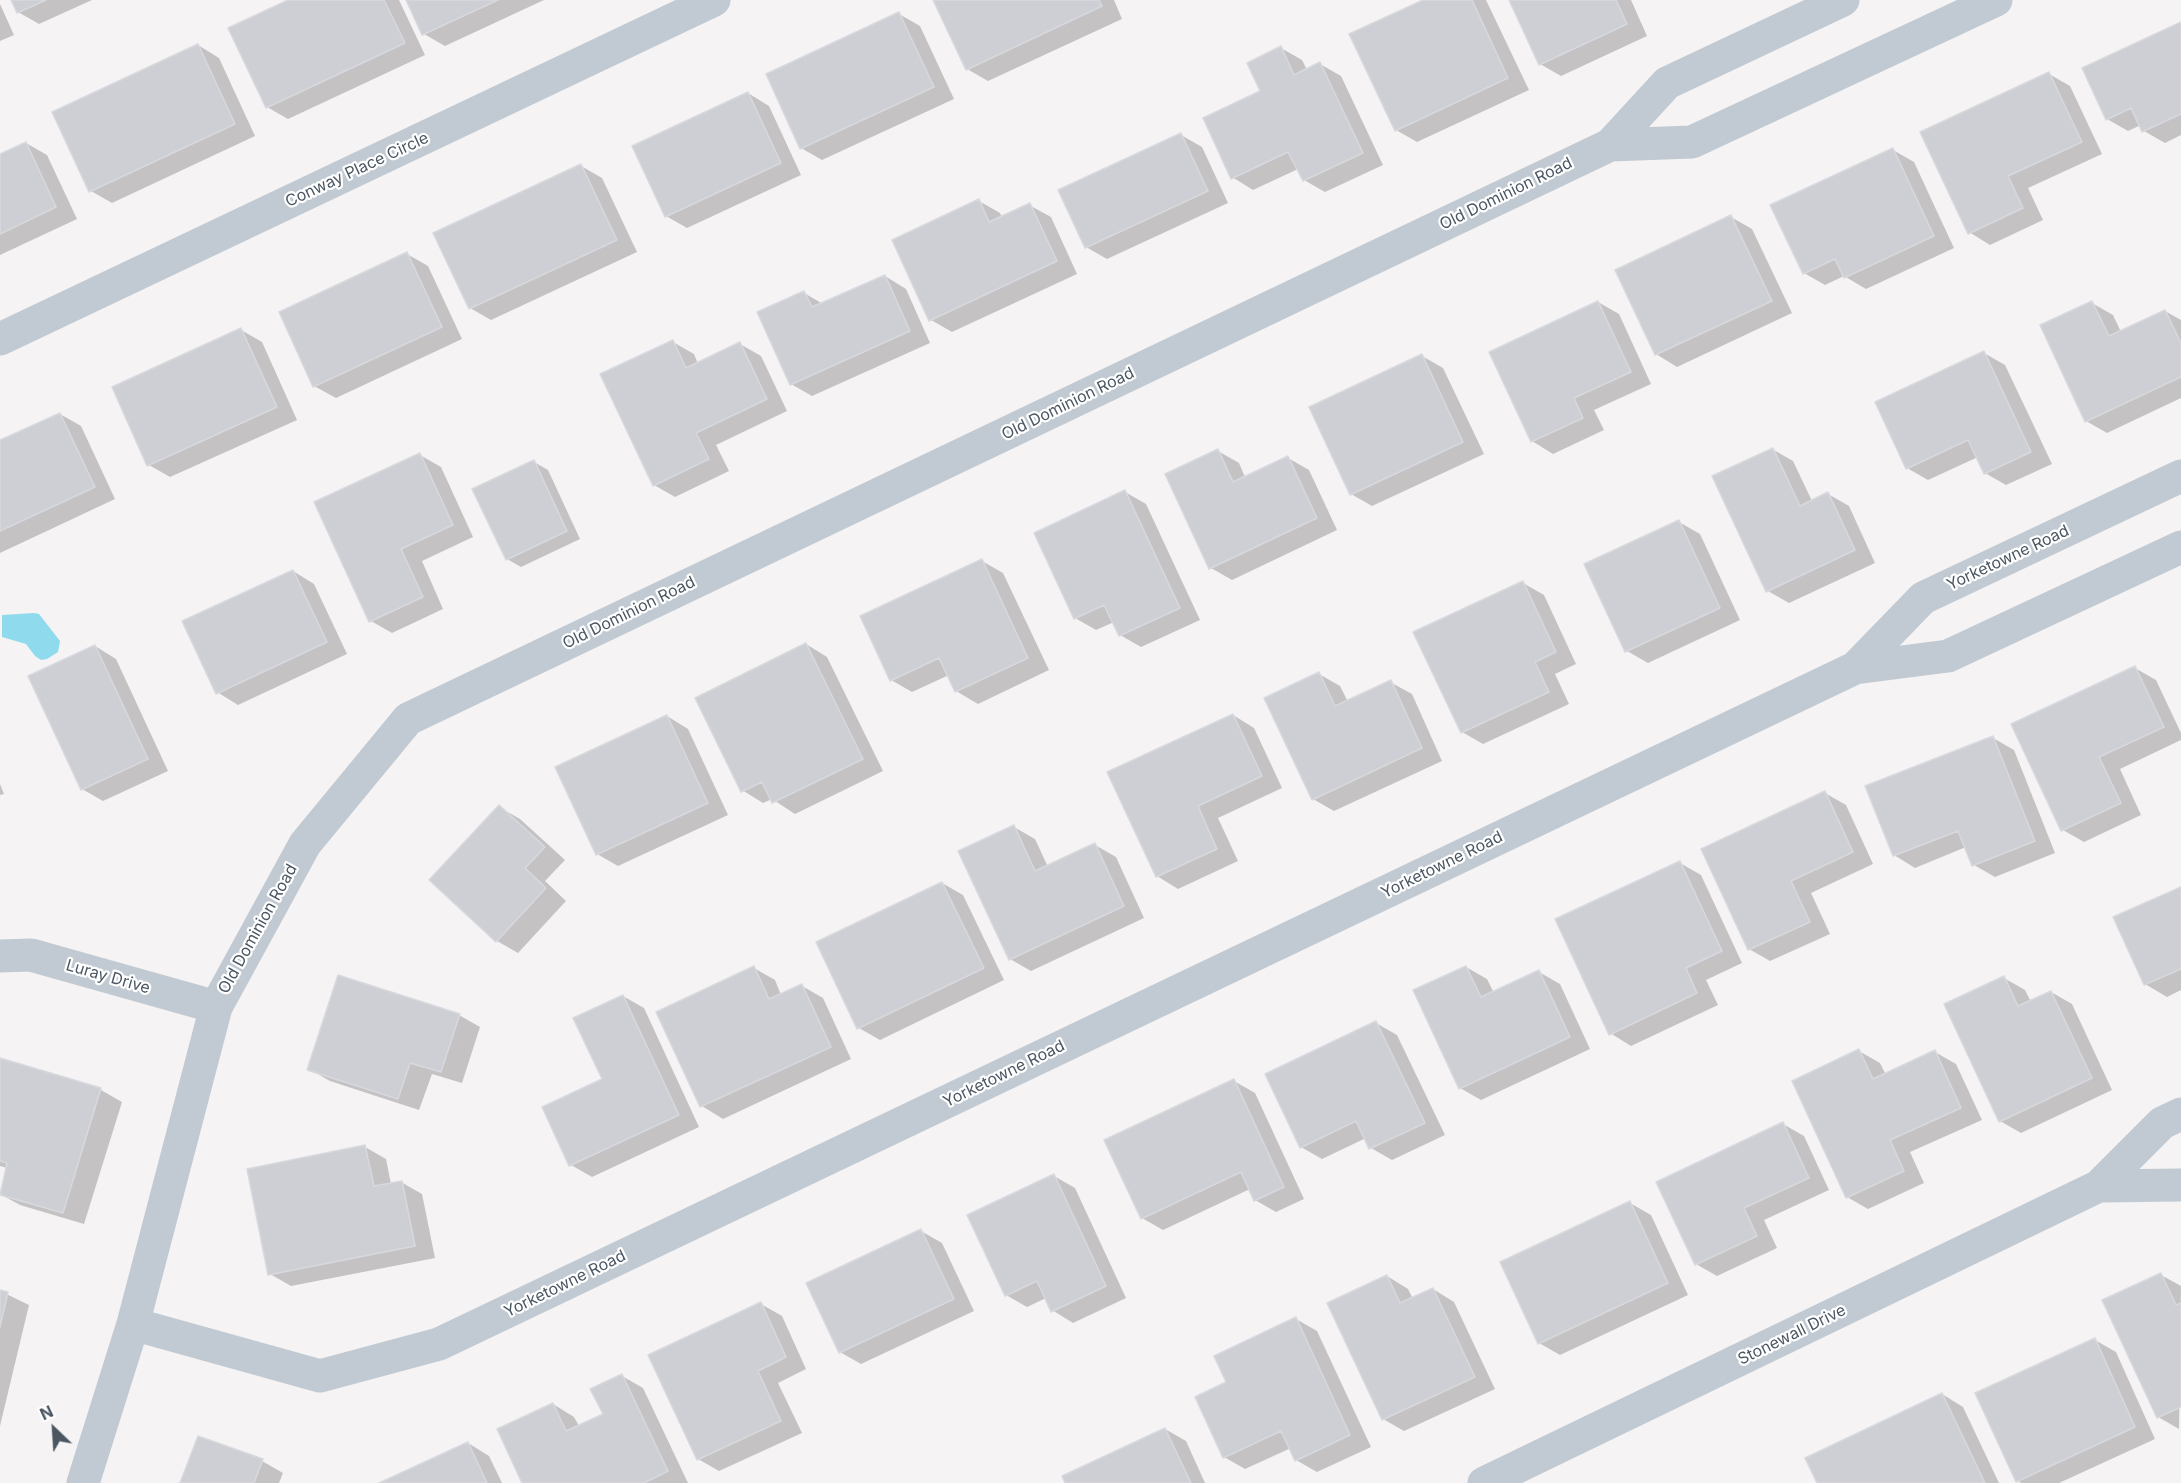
<!DOCTYPE html>
<html>
<head>
<meta charset="utf-8">
<style>
	body { margin:0 }
	#map { position:relative; width:2181px; height:1483px; overflow:hidden; background:#f5f3f3; font-family:Inter,sans-serif }
	canvas { display:block }
	.north { position:absolute; left:24px; top:1399px; width:60px; height:60px; -webkit-text-stroke:4px #fff; paint-order:stroke; rotate:335deg; font-size:16px; font-weight:700; line-height:24px; text-align:center; color:#4a5661 }
	.north::after { content:''; display:block; margin:auto; width:21px; height:27px; background:#4a5661; clip-path:polygon(50% 0,100% 100%,50% 72%,0 100%) }
</style>
</head>
<body>
<div id="map">
<canvas width="2181" height="1483"></canvas>
<div class="north">N</div>
</div>
<script>
const ctx = document.querySelector('canvas').getContext('2d');
ctx.lineJoin = 'round';
function fillPath(path, color) {
  ctx.fillStyle = color;
  ctx.fill(path, 'evenodd');
}
function shape(rows) {
  const path = new Path2D();
  for (const r of rows) {
    path.moveTo(r[0], r[1]);
    for (let i = 2; i < r.length; i += 2) path.lineTo(r[i], r[i + 1]);
  }
  return path;
}
function trace(path, color, width, dash) {
  ctx.strokeStyle = color;
  ctx.lineWidth = width;
  ctx.lineCap = dash ? 'butt' : 'round';
  ctx.setLineDash(dash || []);
  ctx.stroke(path);
}
function drawText(font, color, halo, rows, align = 'center') {
  ctx.font = font + ' Inter,sans-serif';
  ctx.lineWidth = 4.5;
  ctx.setLineDash([]);
  ctx.textBaseline = 'middle';
  ctx.strokeStyle = halo;
  ctx.fillStyle = color;
  for (const [text, x, y, turn = 0] of rows) {
    ctx.save();
    ctx.translate(x, y);
    ctx.rotate((+turn || 0) * Math.PI / 180);
    ctx.textAlign = isNaN(turn) ? turn : align;
    if (halo) ctx.strokeText(text, 0, 0);
    ctx.fillText(text, 0, 0);
    ctx.restore();
  }
}
fillPath(shape([
	[34,613,39,614,60,641,58,652,47,659,41,660,35,656,26,644,2,637,2,615]
]), '#90daee');
fillPath(shape([
	[12,0,92,0,39,24,18,12],
	[292,0,399,0,425,55,288,119,267,107],
	[408,0,544,0,445,46,424,34],
	[935,0,1114,0,1122,19,988,81,967,69],
	[1426,0,1486,0,1529,90,1417,142,1396,130],
	[1510,0,1631,0,1647,36,1561,76,1540,64],
	[0,4,14,35,0,41],
	[899,14,920,26,954,99,822,160,801,148],
	[2181,23,2181,135,2165,143,2144,131,2141,125,2128,131,2107,119],
	[198,45,219,58,255,136,112,203,91,191],
	[1281,48,1302,60,1307,70,1320,64,1341,76,1383,165,1325,192,1304,180,1298,169,1253,190,1232,177],
	[2049,74,2070,86,2102,154,2028,188,2043,220,1990,245,1969,232],
	[748,93,769,106,801,175,687,228,666,216],
	[1181,135,1202,147,1228,203,1107,259,1086,247],
	[26,143,47,155,77,219,0,255,0,155],
	[1893,150,1914,162,1954,248,1866,289,1844,276,1825,285,1804,273],
	[581,166,602,178,637,252,491,320,470,308],
	[979,201,1000,213,1002,218,1029,205,1051,217,1077,274,952,332,931,320],
	[1731,217,1752,229,1792,313,1677,367,1656,354],
	[407,254,428,266,462,339,336,398,314,386],
	[885,276,906,289,930,343,812,396,791,384,804,293,823,304],
	[1598,302,1619,314,1651,384,1594,410,1604,430,1553,454,1532,441],
	[2092,303,2113,315,2121,332,2165,311,2181,320,2181,398,2107,433,2086,421],
	[241,330,262,342,297,420,170,477,149,465],
	[673,342,694,354,698,364,740,344,761,356,787,411,716,445,729,471,675,497,654,485],
	[1984,353,2005,365,2052,464,2006,485,1985,473,1978,457,1928,480,1907,468],
	[1422,356,1443,368,1484,454,1372,506,1351,494],
	[60,414,81,426,115,499,0,553,0,442],
	[1772,449,1793,461,1812,501,1828,494,1849,506,1875,563,1789,603,1768,591],
	[1218,451,1239,463,1245,477,1288,458,1309,470,1337,530,1232,580,1211,568],
	[420,455,441,467,473,537,422,561,443,609,392,633,371,621],
	[534,462,548,470,580,539,521,567,507,559],
	[1125,492,1146,504,1200,620,1141,647,1120,635,1114,622,1096,630,1075,618],
	[1679,522,1700,534,1740,620,1648,663,1627,651],
	[982,561,1003,573,1049,670,978,704,956,691,949,675,912,692,891,680],
	[293,571,314,584,347,654,238,705,217,692],
	[1523,583,1544,595,1576,664,1555,674,1569,704,1483,744,1462,732],
	[806,644,827,657,883,771,795,814,772,799,763,803,742,790],
	[95,646,116,659,168,771,103,801,82,789],
	[2135,668,2156,680,2181,733,2181,740,2120,769,2141,815,2084,842,2063,830],
	[1319,674,1340,686,1348,702,1390,682,1412,694,1442,761,1334,811,1313,799],
	[1233,715,1254,728,1282,788,1218,818,1238,861,1178,889,1157,876],
	[667,716,688,729,728,815,618,866,597,854],
	[1993,738,2014,750,2055,853,1995,877,1974,865,1966,847,1915,868,1894,855],
	[0,784,4,794,0,795],
	[1825,793,1846,805,1873,864,1811,893,1830,934,1770,961,1749,949],
	[499,807,520,819,565,860,545,881,566,901,518,953,497,941],
	[1014,827,1035,839,1048,867,1095,845,1116,857,1144,918,1031,971,1010,959],
	[1680,863,1701,875,1742,963,1706,980,1718,1005,1631,1046,1610,1033],
	[942,883,963,895,1004,980,880,1040,859,1028],
	[2181,889,2181,990,2167,997,2145,984,2115,918],
	[1466,967,1487,979,1494,993,1539,972,1560,984,1590,1049,1481,1100,1460,1088],
	[754,968,775,980,781,995,802,986,823,998,851,1059,723,1119,702,1106,658,1013],
	[2004,978,2025,990,2031,1002,2051,992,2072,1004,2112,1090,2021,1133,2000,1121],
	[623,996,644,1008,699,1127,592,1177,571,1165,603,1080],
	[459,1015,480,1027,462,1083,432,1074,419,1110,330,1081,309,1069],
	[1376,1023,1397,1035,1445,1135,1392,1160,1371,1148,1366,1138,1322,1159,1301,1147],
	[1859,1051,1880,1063,1886,1075,1935,1052,1956,1064,1982,1120,1910,1152,1924,1183,1868,1209,1847,1197],
	[0,1060,101,1090,122,1102,84,1224,20,1205,0,1194,7,1168,0,1166],
	[1234,1081,1255,1093,1304,1199,1276,1212,1255,1200,1250,1189,1163,1230,1142,1218],
	[1783,1124,1804,1136,1829,1190,1764,1220,1777,1248,1717,1276,1696,1264],
	[365,1147,386,1159,391,1184,401,1182,422,1194,435,1258,291,1286,270,1274],
	[1054,1176,1075,1188,1126,1298,1073,1323,1052,1310,1046,1298,1027,1307,1006,1295],
	[1630,1203,1651,1215,1688,1295,1560,1355,1539,1343],
	[921,1231,942,1243,974,1311,861,1364,840,1352],
	[2161,1275,2181,1286,2179,1429,2158,1417],
	[1387,1276,1408,1289,1413,1299,1433,1289,1454,1302,1495,1389,1404,1431,1383,1419],
	[0,1291,29,1305,0,1426],
	[761,1304,782,1316,806,1369,778,1383,802,1433,719,1471,698,1459],
	[1296,1319,1317,1331,1371,1447,1317,1472,1296,1460,1291,1448,1245,1469,1224,1457,1228,1383],
	[2095,1340,2116,1352,2155,1439,2059,1483,2021,1483,2017,1480],
	[622,1376,643,1388,688,1483,524,1483,553,1404,574,1417,579,1426,605,1414],
	[1942,1394,1963,1407,1999,1483,1818,1483],
	[1165,1429,1186,1441,1205,1483,1067,1483],
	[468,1443,489,1456,502,1483,382,1483],
	[262,1461,283,1473,279,1483,182,1483]
]), '#0003');
const building = shape([
	[11,0,46,0,17,13,11,0],
	[288,0,384,0,405,43,266,108,228,28,288,0],
	[406,0,498,0,422,35,406,0],
	[933,0,1099,0,1102,6,966,70,933,0],
	[1423,0,1472,0,1508,78,1395,131,1349,34,1423,0],
	[1509,0,1616,0,1627,24,1539,65,1509,0],
	[899,12,934,87,800,149,766,74,899,12],
	[2181,22,2181,114,2142,132,2131,108,2106,120,2082,68,2181,22],
	[198,44,235,124,89,192,52,112,198,44],
	[1281,46,1294,75,1320,62,1363,153,1303,181,1288,152,1231,179,1203,118,1260,91,1247,63,1281,46],
	[2049,72,2082,142,2008,176,2023,208,1968,234,1920,132,2049,72],
	[748,92,781,163,665,217,632,146,748,92],
	[1181,133,1208,191,1085,248,1058,190,1181,133],
	[26,142,56,207,0,234,0,154,26,142],
	[1893,148,1934,236,1844,278,1835,259,1803,274,1770,205,1893,148],
	[581,164,617,240,469,309,433,233,581,164],
	[979,199,989,222,1030,203,1057,261,929,321,892,240,979,199],
	[1731,215,1772,301,1655,355,1615,270,1731,215],
	[407,252,442,327,313,387,279,312,407,252],
	[885,275,910,331,790,385,757,312,804,291,812,307,885,275],
	[1598,301,1631,372,1574,398,1583,418,1531,442,1489,352,1598,301],
	[2092,301,2109,336,2165,310,2181,343,2181,377,2085,422,2040,325,2092,301],
	[241,328,277,407,147,466,112,387,241,328],
	[673,340,686,368,740,342,767,399,696,433,709,459,653,486,600,374,673,340],
	[1984,351,2031,452,1984,474,1968,440,1906,469,1875,402,1984,351],
	[1422,354,1463,442,1350,495,1309,407,1422,354],
	[60,413,95,487,0,531,0,440,60,413],
	[1773,448,1800,506,1828,492,1855,550,1766,592,1712,476,1773,448],
	[1218,449,1233,482,1288,456,1317,518,1209,569,1165,474,1218,449],
	[420,453,453,525,401,549,423,597,369,622,314,502,420,453],
	[534,460,567,531,506,560,472,489,534,460],
	[1125,490,1180,608,1119,636,1104,605,1074,619,1034,533,1125,490],
	[1679,520,1720,608,1625,652,1584,564,1679,520],
	[982,559,1028,658,955,692,939,658,890,681,860,616,982,559],
	[293,570,327,642,216,694,182,621,293,570],
	[1523,581,1556,652,1535,662,1549,692,1461,733,1413,632,1523,581],
	[806,643,863,759,772,803,762,782,741,792,695,698,806,643],
	[95,645,148,759,81,790,28,676,95,645],
	[2135,666,2164,727,2099,757,2121,803,2061,831,2011,724,2135,666],
	[1319,672,1335,706,1391,680,1422,748,1312,800,1264,698,1319,672],
	[1233,714,1262,776,1198,806,1217,849,1156,877,1107,772,1233,714],
	[667,715,708,803,596,855,555,767,667,715],
	[1993,736,2035,841,1972,866,1958,831,1893,856,1865,786,1993,736],
	[1825,791,1853,852,1791,881,1810,922,1748,950,1701,849,1825,791],
	[499,805,545,847,525,868,546,888,496,942,429,880,499,805],
	[1014,825,1035,871,1095,843,1124,906,1009,960,958,851,1014,825],
	[1680,861,1722,951,1686,968,1697,993,1609,1035,1555,919,1680,861],
	[942,882,984,968,857,1029,816,942,942,882],
	[2181,887,2181,969,2144,985,2113,917,2181,887],
	[754,966,769,999,802,984,831,1047,700,1107,656,1012,754,966],
	[1466,966,1481,997,1539,970,1570,1037,1459,1089,1413,990,1466,966],
	[338,975,460,1014,441,1072,410,1063,398,1099,307,1070,338,975],
	[2004,976,2018,1006,2051,991,2092,1078,1999,1122,1944,1004,2004,976],
	[623,995,679,1115,569,1166,542,1107,602,1079,573,1018,623,995],
	[1376,1021,1425,1123,1369,1149,1356,1121,1300,1148,1265,1074,1376,1021],
	[1859,1049,1873,1079,1935,1050,1961,1108,1890,1140,1904,1171,1846,1198,1792,1081,1859,1049],
	[0,1058,101,1088,63,1213,0,1195,7,1163,0,1161,0,1058],
	[1234,1079,1284,1187,1254,1201,1241,1172,1141,1219,1104,1140,1234,1079],
	[1783,1122,1809,1178,1744,1208,1757,1236,1695,1265,1656,1182,1783,1122],
	[365,1145,374,1186,402,1181,415,1246,268,1275,247,1169,365,1145],
	[1054,1174,1106,1286,1051,1312,1037,1281,1005,1296,967,1215,1054,1174],
	[1630,1201,1668,1283,1538,1344,1500,1262,1630,1201],
	[921,1229,954,1299,839,1353,806,1283,921,1229],
	[2161,1273,2176,1305,2181,1303,2181,1407,2157,1418,2102,1300,2161,1273],
	[1387,1275,1400,1303,1433,1288,1475,1377,1382,1420,1327,1303,1387,1275],
	[0,1290,8,1292,0,1327,0,1290],
	[761,1302,786,1357,758,1371,781,1421,697,1460,648,1355,761,1302],
	[1296,1317,1350,1435,1295,1461,1281,1431,1223,1458,1195,1397,1226,1382,1214,1356,1296,1317],
	[2095,1338,2135,1427,2016,1482,1975,1393,2095,1338],
	[622,1374,668,1471,644,1483,522,1483,497,1429,553,1403,566,1431,603,1414,590,1389,622,1374],
	[1942,1393,1985,1483,1817,1483,1805,1458,1942,1393],
	[1165,1428,1191,1483,1065,1483,1062,1476,1165,1428],
	[198,1436,263,1459,254,1483,180,1483,198,1436],
	[468,1442,487,1483,379,1483,468,1442]
]);
fillPath(building, '#cdcfd5');
trace(building, '#d7d9de', 1.5);
trace(shape([
	[1610,145,1692,142,1996,0],
	[0,339,714,0],
	[1855,668,1923,598,2181,476],
	[0,956,31,955,216,1007],
	[2099,1186,2181,1185],
	[133,1324,320,1376,439,1344,1855,668,1948,656,2181,547],
	[83,1483,133,1324,216,1007,305,844,408,719,1610,145,1667,83,1843,0],
	[1484,1483,2099,1186,2162,1123,2181,1114]
]), '#c1cad2', 33);
drawText('16px', '#4a5661', '#fff', [
	["Conway Place Circle",357,170,-25],
	["Old Dominion Road",1506,194,-26],
	["Old Dominion Road",1068,404,-26],
	["Yorketowne Road",2008,558,-25],
	["Old Dominion Road",629,613,-26],
	["Yorketowne Road",1442,865,-26],
	["Old Dominion Road",258,929,-61],
	["Luray Drive",108,977,16],
	["Yorketowne Road",1004,1074,-26],
	["Yorketowne Road",565,1284,-26],
	["Stonewall Drive",1792,1335,-26]
]);
</script>
</body>
</html>
